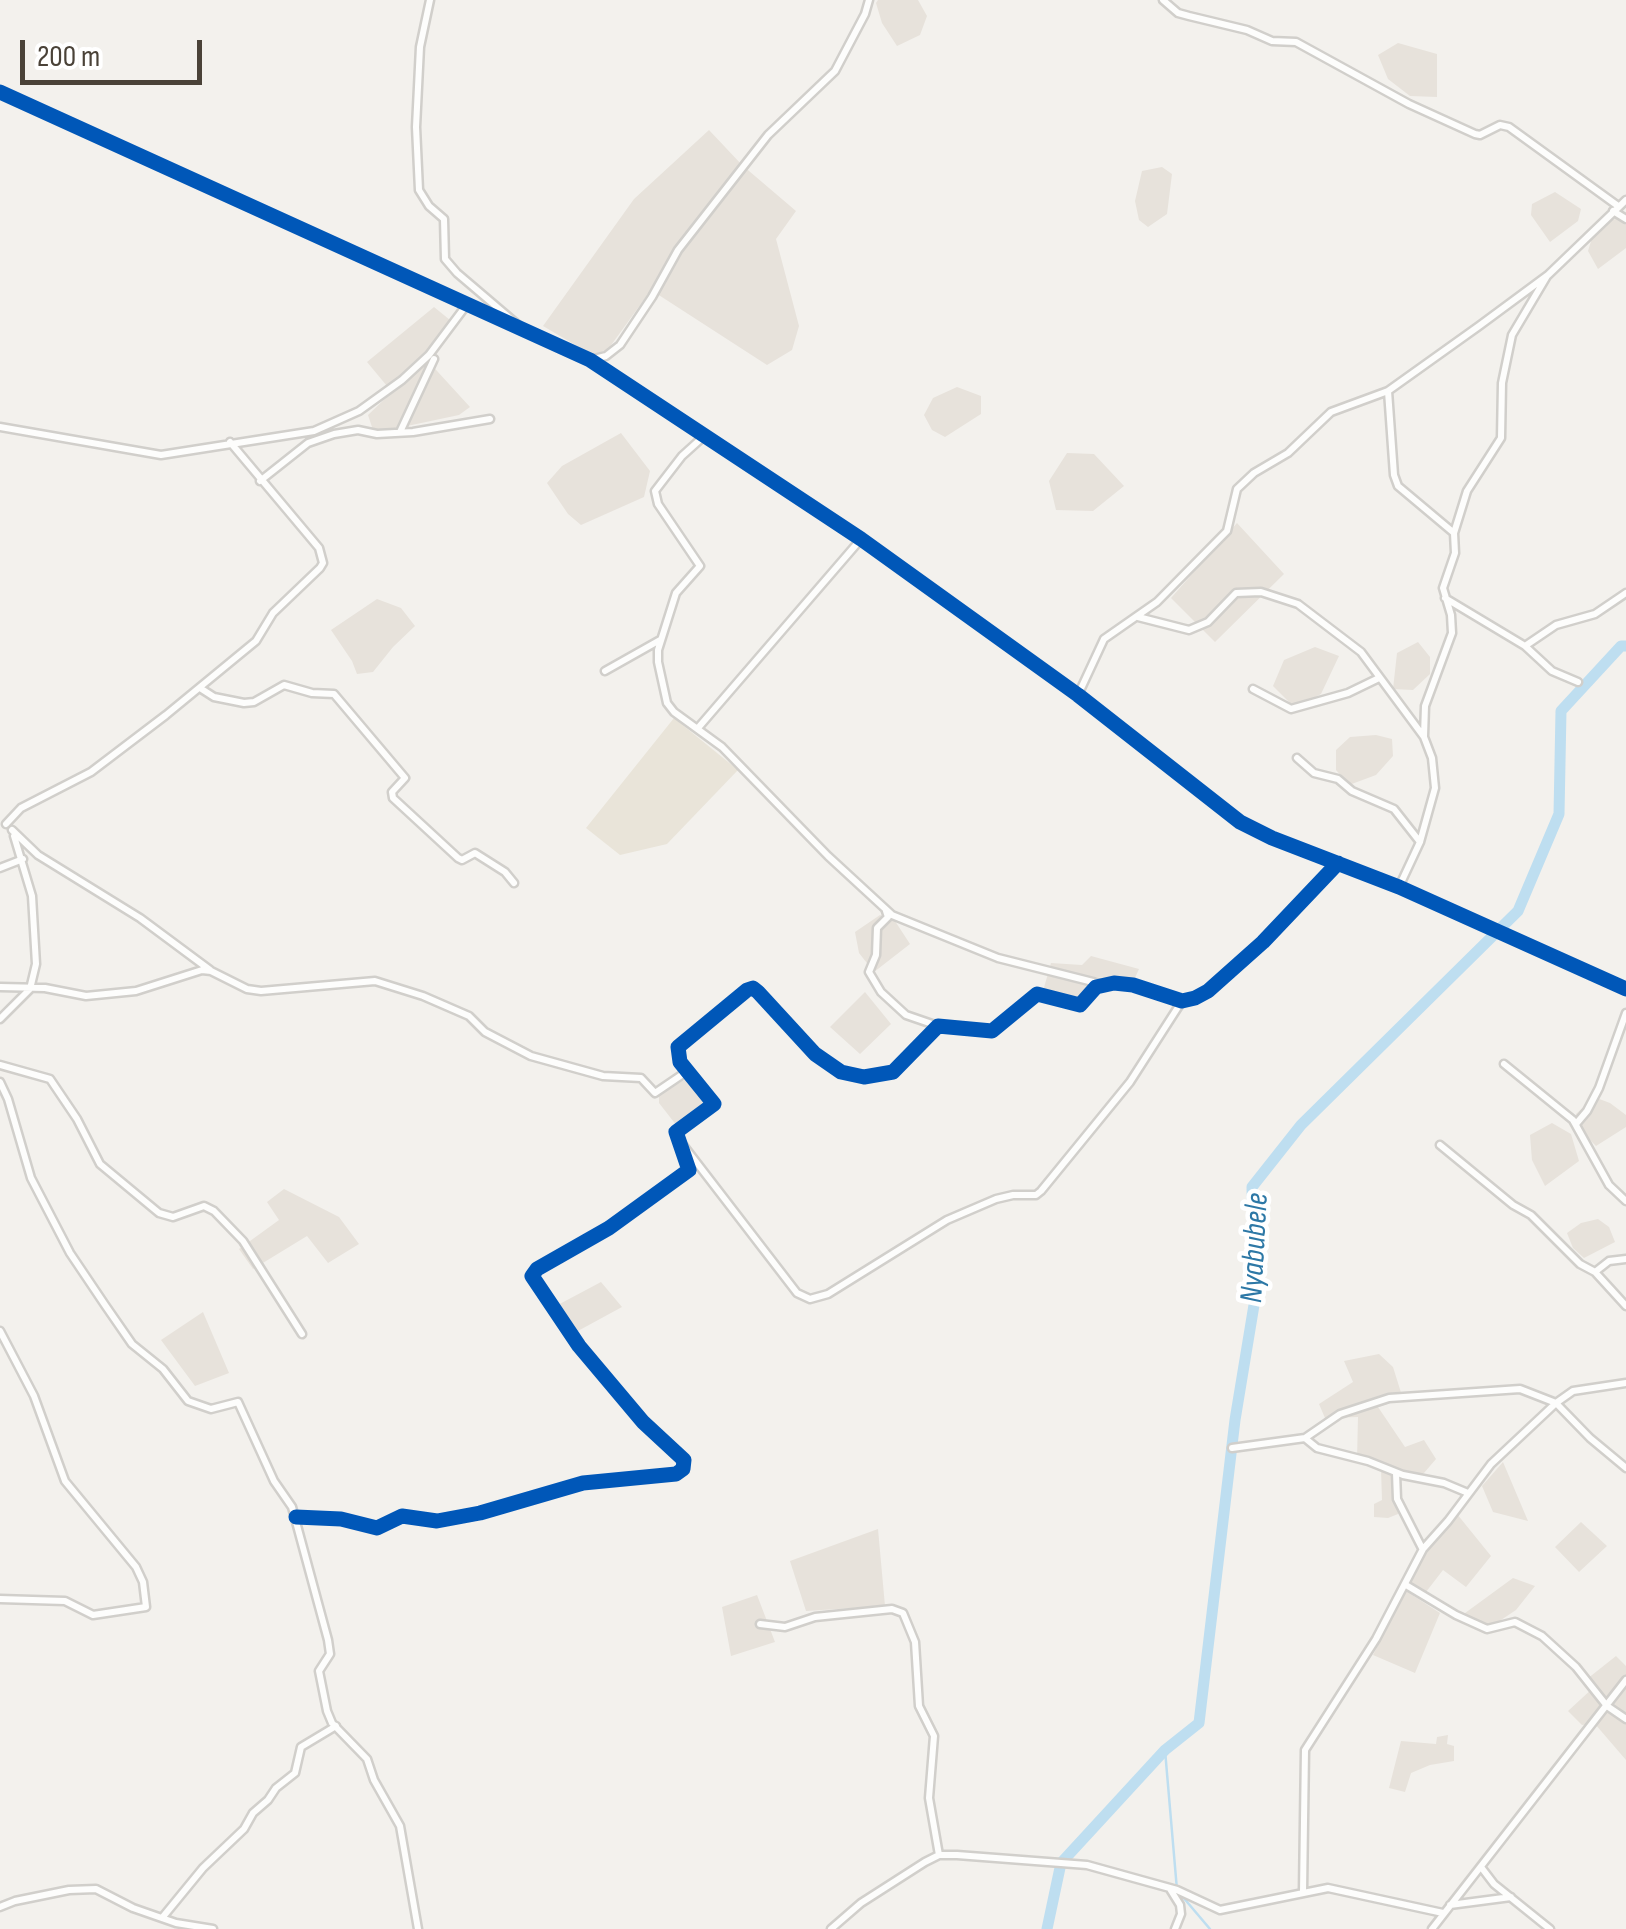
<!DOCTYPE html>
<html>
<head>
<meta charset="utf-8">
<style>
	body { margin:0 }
	#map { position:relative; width:1626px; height:1929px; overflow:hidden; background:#f3f1ed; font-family:"Sofia Sans Condensed",sans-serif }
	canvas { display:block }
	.scale { position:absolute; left:20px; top:40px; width:182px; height:45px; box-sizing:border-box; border:5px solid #4a4238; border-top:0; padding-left:12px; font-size:30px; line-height:35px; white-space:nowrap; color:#4a4238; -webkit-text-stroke:8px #fff; paint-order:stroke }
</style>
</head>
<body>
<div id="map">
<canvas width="1626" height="1929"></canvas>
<div class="scale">200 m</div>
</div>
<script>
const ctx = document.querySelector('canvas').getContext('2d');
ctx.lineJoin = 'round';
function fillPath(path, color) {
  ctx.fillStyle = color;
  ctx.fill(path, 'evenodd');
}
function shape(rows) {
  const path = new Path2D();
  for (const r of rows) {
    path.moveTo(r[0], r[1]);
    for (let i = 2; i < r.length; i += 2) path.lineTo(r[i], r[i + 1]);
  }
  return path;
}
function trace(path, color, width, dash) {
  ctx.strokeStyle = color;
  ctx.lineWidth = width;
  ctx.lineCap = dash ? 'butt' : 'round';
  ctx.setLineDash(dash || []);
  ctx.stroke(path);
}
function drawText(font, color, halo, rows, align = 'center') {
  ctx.font = font + ' "Sofia Sans Condensed",sans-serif';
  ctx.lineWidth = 9;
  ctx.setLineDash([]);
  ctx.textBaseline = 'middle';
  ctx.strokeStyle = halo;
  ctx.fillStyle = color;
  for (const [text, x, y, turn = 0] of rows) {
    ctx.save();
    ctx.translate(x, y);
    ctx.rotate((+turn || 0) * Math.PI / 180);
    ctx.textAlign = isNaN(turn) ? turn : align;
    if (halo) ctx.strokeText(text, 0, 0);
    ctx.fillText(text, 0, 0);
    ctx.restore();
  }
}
fillPath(shape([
	[878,0,918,0,927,16,920,35,897,46,882,23,876,3],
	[1398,43,1437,54,1437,97,1410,96,1388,79,1378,55],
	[709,130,742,165,796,211,776,239,799,326,792,350,767,365,651,290,609,348,594,356,543,326,634,199],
	[1162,167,1172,174,1167,214,1148,227,1139,220,1135,201,1142,171],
	[1555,192,1581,209,1578,221,1550,242,1531,215,1532,204],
	[1618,218,1626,225,1626,248,1598,269,1588,251,1592,238,1605,223],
	[434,307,450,320,427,360,470,407,459,415,374,433,368,415,392,392,367,362],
	[957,387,981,396,981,414,945,437,932,430,924,415,933,398],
	[621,433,650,471,644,497,581,525,568,514,547,483,562,466],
	[1067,453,1094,454,1124,486,1093,511,1056,510,1049,481],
	[1237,523,1284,574,1215,642,1171,598],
	[377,599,401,608,415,626,393,647,373,672,357,674,352,661,331,630],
	[1418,642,1430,657,1430,674,1413,690,1393,689,1397,653],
	[1315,647,1339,656,1321,694,1295,708,1273,686,1284,660],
	[1376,735,1392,739,1393,756,1376,775,1349,785,1336,770,1336,750,1350,737],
	[880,915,895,921,910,944,874,972,859,953,855,932],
	[1091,956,1139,969,1133,982,1096,977,1078,1007,1043,991,1051,963,1082,965],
	[865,992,891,1024,860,1054,830,1027],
	[688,1078,710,1107,677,1126,659,1103,659,1094],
	[1594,1097,1610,1103,1626,1115,1626,1127,1596,1146,1579,1129,1576,1114],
	[1552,1123,1571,1134,1579,1161,1545,1186,1532,1160,1530,1135],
	[284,1189,339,1217,359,1244,328,1263,307,1236,253,1269,239,1249,279,1220,267,1202],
	[1598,1219,1609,1227,1615,1242,1584,1258,1573,1248,1567,1233,1581,1223],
	[601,1282,622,1307,576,1332,554,1307],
	[203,1312,229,1373,195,1386,161,1340],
	[1379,1354,1393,1367,1403,1399,1378,1407,1405,1447,1424,1440,1436,1459,1424,1473,1398,1480,1398,1514,1388,1518,1374,1517,1374,1504,1382,1500,1381,1469,1357,1459,1358,1417,1325,1418,1319,1404,1353,1382,1344,1361],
	[1503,1462,1528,1521,1493,1512,1482,1486],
	[1457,1514,1491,1556,1466,1587,1443,1570,1426,1592,1410,1582,1420,1555],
	[1581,1522,1607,1546,1579,1572,1555,1547],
	[878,1529,885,1606,806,1611,790,1561],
	[1513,1578,1535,1586,1516,1610,1492,1626,1461,1616],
	[1406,1591,1440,1613,1415,1673,1373,1655],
	[757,1595,775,1642,731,1656,722,1607],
	[1616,1656,1626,1666,1626,1760,1595,1724,1582,1725,1568,1711,1594,1687,1587,1679],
	[1448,1735,1447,1744,1454,1746,1454,1761,1430,1765,1411,1773,1405,1792,1389,1788,1401,1741,1436,1744,1437,1737]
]), '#e7e2db');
fillPath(shape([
	[674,718,738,770,667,844,620,855,586,828]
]), '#e9e4d9');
trace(shape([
	[1165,1750,1177,1890],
	[1182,1896,1210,1929]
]), '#bedef0', 2.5);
trace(shape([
	[1047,1929,1061,1863,1165,1750,1199,1723,1235,1420,1254,1305,1252,1187,1301,1125,1518,911,1559,814,1561,711,1621,646,1626,646]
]), '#bedef0', 11);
const minor = shape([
	[430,0,420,47,416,127,419,190,429,206,444,219,445,259,457,273,518,325],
	[1163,0,1178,13,1189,16,1247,30,1272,41,1296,42,1409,104,1475,134,1480,135,1500,125,1509,127,1618,206],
	[0,92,590,360,861,539,1078,695,1240,822,1272,838,1399,887,1626,989],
	[1613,211,1626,219],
	[590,360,606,356,620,345,652,297,678,250,768,135,835,71,865,14,869,0],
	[1388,391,1394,475,1398,486,1454,533],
	[0,427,161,455,314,431,359,411,402,380,429,355,468,303],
	[400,432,434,359],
	[703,437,682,456,655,491,658,504,700,566,676,593,658,650,658,662,667,703,674,712,722,747,828,856,892,915,998,958,1101,984],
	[260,481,308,443,334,434,358,430,377,434,413,432,490,419],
	[1445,598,1525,646,1552,671,1578,682],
	[1138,617,1189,630,1208,622,1236,593,1261,592,1298,604,1361,652,1424,737,1432,758,1435,788,1420,842,1399,887],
	[1525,646,1556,625,1595,614,1626,593],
	[605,671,660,640],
	[200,688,214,697,244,703,254,702,284,685,312,693,334,694,405,778,392,792,393,798,458,858,462,860,475,853,505,872,514,883],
	[1253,689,1291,709,1348,693,1379,678],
	[1078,695,1104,639,1157,602,1227,531,1237,489,1254,473,1288,453,1331,412,1388,391,1479,326,1548,275,1626,200],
	[698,728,861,539],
	[1424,736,1425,706,1452,633,1451,615,1443,588,1455,553,1454,533,1467,491,1501,438,1502,383,1512,335,1547,276],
	[1297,758,1314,773,1338,779,1352,791,1394,809,1420,842],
	[6,824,21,808,91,772,166,715,256,641,273,613,320,568,323,563,319,548,230,442],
	[12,830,38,855,140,918,210,970],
	[0,868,23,859],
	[886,911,888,917,877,928,876,955,869,972,881,992,906,1015,938,1026],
	[0,987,45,988,86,996,136,991,202,970,211,971,247,989,261,991,375,981,423,996,469,1016,485,1032,531,1056,603,1076,641,1078,655,1093,686,1072],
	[0,1019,30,989,36,964,32,896,14,836],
	[1504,1064,1573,1120,1609,1185,1626,1201],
	[0,1065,50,1079,77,1119,100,1164,159,1213,173,1217,204,1206,214,1211,243,1241,302,1334],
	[0,1082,8,1099,31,1178,70,1253,105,1305,132,1344,163,1369,188,1401,211,1409,238,1402,274,1481,292,1507,328,1640,330,1654,319,1671,327,1711,332,1723,367,1759,374,1780,400,1826,418,1929],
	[1576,1124,1587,1111,1599,1088,1626,1013],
	[680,1141,797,1293,810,1299,828,1294,947,1220,996,1199,1013,1195,1036,1195,1041,1191,1130,1082,1182,1001],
	[1440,1145,1513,1205,1531,1215,1580,1264,1595,1272,1626,1306],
	[1595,1272,1609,1261,1626,1259],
	[0,1331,34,1396,65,1481,136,1567,143,1582,146,1607,93,1615,65,1601,0,1599],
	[1306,1439,1317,1448,1368,1461,1403,1475,1444,1483,1468,1493],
	[1232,1448,1305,1438,1340,1414,1389,1398,1520,1389,1556,1403,1590,1438,1626,1468],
	[1396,1473,1397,1499,1422,1548],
	[296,1517,341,1519,377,1528,402,1516,437,1521,480,1513,583,1483,676,1474,683,1469,684,1460,643,1422,579,1346,532,1276,537,1269,609,1228,689,1170,676,1132,714,1104,680,1062,678,1047,747,990,753,988,758,992,815,1054,841,1072,864,1077,893,1072,938,1026,992,1031,1037,994,1080,1005,1096,987,1114,983,1133,985,1182,1001,1195,998,1208,991,1263,942,1338,863],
	[1406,1585,1456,1615,1487,1629,1515,1622,1542,1636,1576,1667,1607,1706,1626,1719],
	[760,1624,785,1627,815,1617,892,1609,903,1613,915,1642,919,1706,934,1736,929,1798,939,1855],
	[1481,1867,1494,1884,1550,1929],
	[1170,1889,1180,1905,1181,1914,1175,1929],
	[1303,1892,1305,1750,1376,1639,1423,1549,1448,1521,1491,1464,1556,1403,1573,1391,1626,1383],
	[1450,1905,1511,1897],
	[0,1907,15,1901,69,1890,96,1889,133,1908,176,1923,213,1929],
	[162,1918,203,1868,244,1829,253,1813,268,1800,276,1788,295,1773,301,1747,336,1726],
	[831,1929,861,1903,925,1862,939,1855,957,1855,1087,1865,1177,1890,1220,1910,1328,1888,1443,1913],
	[1432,1929,1626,1680]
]);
trace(minor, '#d1cfcb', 11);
trace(minor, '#fdfdfc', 6);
trace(shape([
	[0,92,590,360,861,539,1078,695,1240,822,1272,838,1399,887,1626,989],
	[296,1517,341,1519,377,1528,402,1516,437,1521,480,1513,583,1483,676,1474,683,1469,684,1460,643,1422,579,1346,532,1276,537,1269,609,1228,689,1170,676,1132,714,1104,680,1062,678,1047,747,990,753,988,758,992,815,1054,841,1072,864,1077,893,1072,938,1026,992,1031,1037,994,1080,1005,1096,987,1114,983,1133,985,1182,1001,1195,998,1208,991,1263,942,1338,863]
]), '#0057b8', 15);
drawText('italic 32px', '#2d78a6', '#fff', [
	["Nyabubele",1256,1248,-87]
]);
</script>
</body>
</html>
